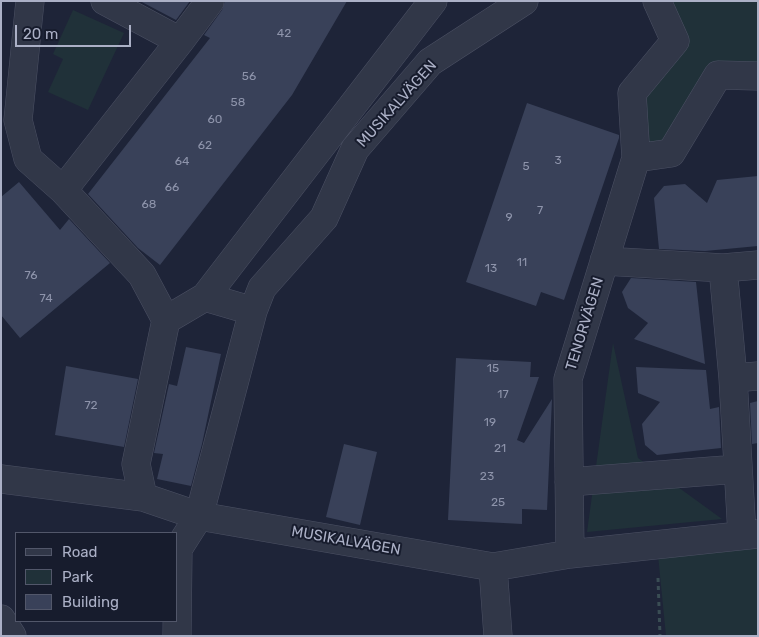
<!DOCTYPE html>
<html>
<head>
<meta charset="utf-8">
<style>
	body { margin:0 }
	#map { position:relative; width:759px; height:637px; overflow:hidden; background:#1e2438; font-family:Rubik,sans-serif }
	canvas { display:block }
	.frame { position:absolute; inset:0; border:2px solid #abb0c6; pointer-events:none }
	.legend { position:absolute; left:15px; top:532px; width:162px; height:90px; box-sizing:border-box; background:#171c2d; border:1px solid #52576a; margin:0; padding:6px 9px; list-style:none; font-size:15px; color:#abb0c6 }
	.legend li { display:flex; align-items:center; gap:10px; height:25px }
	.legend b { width:25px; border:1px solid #52576a }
	.scale { position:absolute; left:15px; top:25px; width:116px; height:22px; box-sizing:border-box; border:2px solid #abb0c6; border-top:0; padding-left:6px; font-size:15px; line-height:18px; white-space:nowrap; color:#abb0c6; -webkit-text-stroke:4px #171c2d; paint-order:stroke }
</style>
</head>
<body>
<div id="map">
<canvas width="759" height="637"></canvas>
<div class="frame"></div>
<ul class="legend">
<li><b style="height:6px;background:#313748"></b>Road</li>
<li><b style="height:14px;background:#203139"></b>Park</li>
<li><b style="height:14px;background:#394159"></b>Building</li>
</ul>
<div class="scale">20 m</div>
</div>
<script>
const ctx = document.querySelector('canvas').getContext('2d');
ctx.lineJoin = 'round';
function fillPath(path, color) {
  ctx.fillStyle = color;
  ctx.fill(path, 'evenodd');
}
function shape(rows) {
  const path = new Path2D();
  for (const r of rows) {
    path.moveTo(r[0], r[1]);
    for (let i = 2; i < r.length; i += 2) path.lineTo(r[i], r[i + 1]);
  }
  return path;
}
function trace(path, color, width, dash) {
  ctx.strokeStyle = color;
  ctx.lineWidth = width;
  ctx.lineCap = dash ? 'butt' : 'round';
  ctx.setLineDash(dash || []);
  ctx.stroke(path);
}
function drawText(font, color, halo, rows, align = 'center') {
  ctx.font = font + ' Rubik,sans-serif';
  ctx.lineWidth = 4;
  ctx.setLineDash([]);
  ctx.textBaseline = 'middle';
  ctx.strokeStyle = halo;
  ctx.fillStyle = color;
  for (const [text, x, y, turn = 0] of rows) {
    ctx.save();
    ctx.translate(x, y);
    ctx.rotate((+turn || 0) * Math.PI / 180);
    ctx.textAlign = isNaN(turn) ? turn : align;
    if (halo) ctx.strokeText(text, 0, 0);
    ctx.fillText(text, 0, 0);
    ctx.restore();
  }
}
fillPath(shape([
	[657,1,758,1,758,76,718,75,671,153,636,158,632,93,675,41],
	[73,10,124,33,88,110,48,92,63,59,53,54],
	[613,343,638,458,722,519,587,532],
	[758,534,758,636,666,636,657,545]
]), '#203139');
fillPath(shape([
	[140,1,190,1,176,20],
	[225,1,347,1,292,95,160,265,138,248,88,194,210,38,204,35,222,10],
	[527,103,619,135,619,138,564,300,541,292,536,306,466,282],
	[758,176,758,246,705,251,659,249,654,198,664,186,685,184,707,203,717,180],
	[19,182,60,230,69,219,110,263,20,338,1,315,1,197],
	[631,278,696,282,705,364,634,339,648,323,628,308,622,292],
	[186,347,221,354,202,444,191,486,157,479,163,454,154,453,169,384,177,386],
	[456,358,531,362,530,377,539,377,517,440,524,443,552,399,547,510,522,509,522,524,448,520],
	[66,366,138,379,124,447,55,435],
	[636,367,706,370,710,409,719,407,721,448,657,455,645,445,642,424,660,402,638,393],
	[758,401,758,443,752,444,750,403],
	[344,444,377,452,360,525,326,517]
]), '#394159');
const minor = shape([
	[30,1,18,120,28,159,63,190,142,275,166,320,136,464,143,497],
	[105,1,180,41,210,1],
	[636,158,671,153,718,75,758,76],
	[63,190,180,41],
	[604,261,723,268,758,265],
	[723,268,733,378,758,376],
	[205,297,253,311],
	[166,320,205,297,433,1],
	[733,378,742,535],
	[1,479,143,497,199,516,493,567],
	[569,482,738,469],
	[570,554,568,379,636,158,632,93,675,41,657,1],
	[1,619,12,636],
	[177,636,178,549,199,516,253,311,262,288,324,218,355,149,430,62,524,1],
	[498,636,493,567,570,554,758,534]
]);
trace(minor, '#4c5164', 29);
trace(shape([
	[658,578,660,636]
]), '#3a4d54', 3, [4, 4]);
trace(minor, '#313748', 28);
drawText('12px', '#8e94ab', null, [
	["42",284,34],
	["56",249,77],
	["58",238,103],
	["60",215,120],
	["62",205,146],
	["3",558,161],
	["64",182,162],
	["5",526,167],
	["66",172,188],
	["68",149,205],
	["7",540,211],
	["9",509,218],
	["11",522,263],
	["13",491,269],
	["76",31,276],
	["74",46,299],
	["15",493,369],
	["17",503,395],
	["72",91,406],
	["19",490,423],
	["21",500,449],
	["23",487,477],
	["25",498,503]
]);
drawText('15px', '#abb0c6', '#171c2d', [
	["MUSIKALVÄGEN",397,104,-48],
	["TENORVÄGEN",585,324,-73],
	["MUSIKALVÄGEN",346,541,10]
]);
</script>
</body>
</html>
